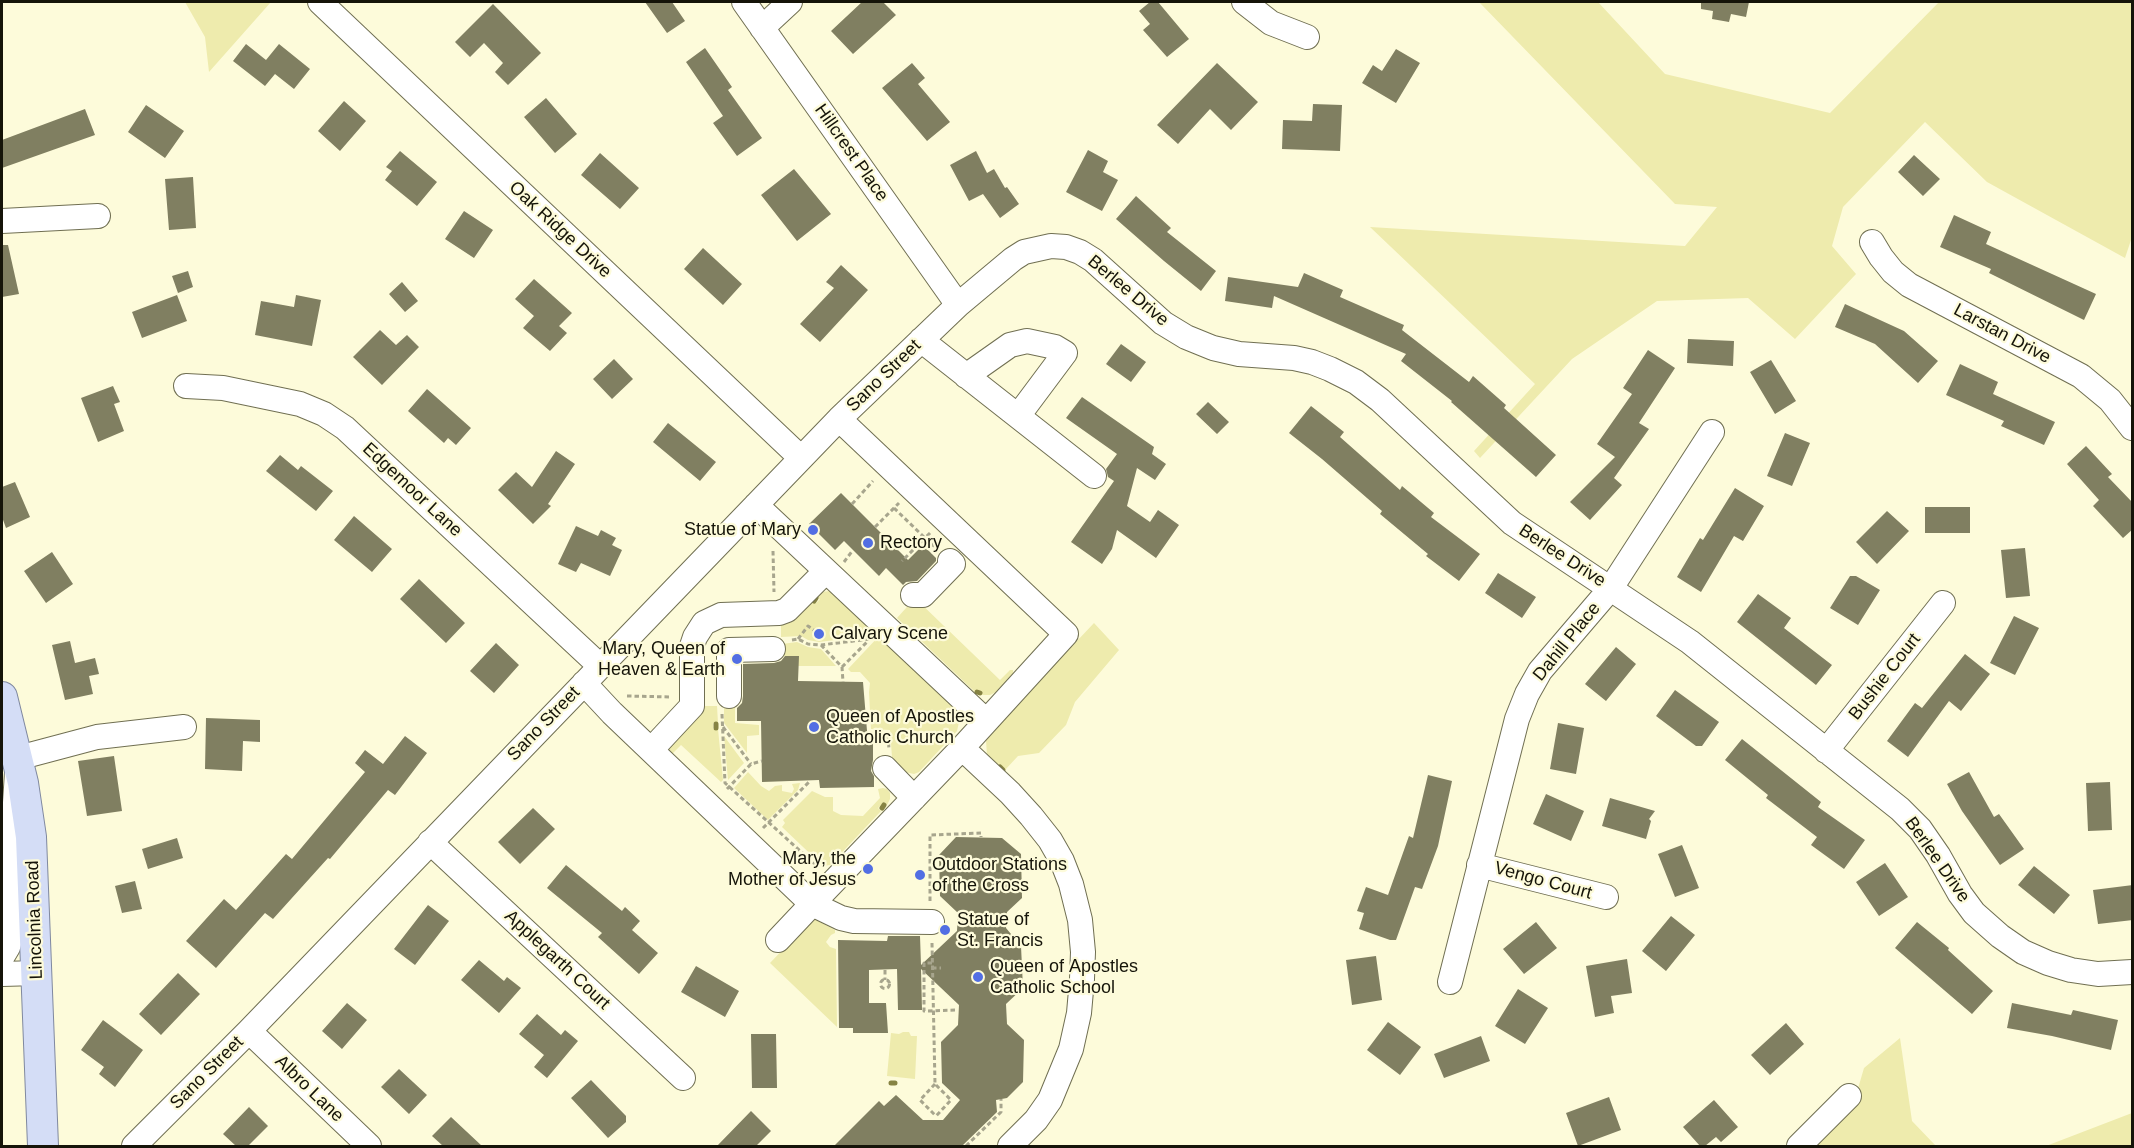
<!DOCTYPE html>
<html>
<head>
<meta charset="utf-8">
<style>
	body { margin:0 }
	#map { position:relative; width:2134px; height:1148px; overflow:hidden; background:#fdfbda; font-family:Helvetica,sans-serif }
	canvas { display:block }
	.frame { position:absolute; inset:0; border:3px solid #151409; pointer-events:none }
</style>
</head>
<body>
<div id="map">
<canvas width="2134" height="1148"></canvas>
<div class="frame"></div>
</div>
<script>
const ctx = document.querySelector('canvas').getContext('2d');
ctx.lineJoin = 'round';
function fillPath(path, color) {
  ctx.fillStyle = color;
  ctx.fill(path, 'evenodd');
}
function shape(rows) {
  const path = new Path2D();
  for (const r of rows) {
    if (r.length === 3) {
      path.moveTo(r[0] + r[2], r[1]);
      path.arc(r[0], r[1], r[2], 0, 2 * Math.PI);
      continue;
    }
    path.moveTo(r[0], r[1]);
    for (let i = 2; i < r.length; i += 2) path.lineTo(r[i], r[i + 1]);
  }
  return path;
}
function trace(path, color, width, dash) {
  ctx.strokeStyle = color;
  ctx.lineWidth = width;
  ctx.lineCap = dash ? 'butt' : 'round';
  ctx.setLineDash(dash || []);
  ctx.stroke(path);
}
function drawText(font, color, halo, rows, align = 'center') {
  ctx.font = font + ' Helvetica,sans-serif';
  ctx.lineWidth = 4.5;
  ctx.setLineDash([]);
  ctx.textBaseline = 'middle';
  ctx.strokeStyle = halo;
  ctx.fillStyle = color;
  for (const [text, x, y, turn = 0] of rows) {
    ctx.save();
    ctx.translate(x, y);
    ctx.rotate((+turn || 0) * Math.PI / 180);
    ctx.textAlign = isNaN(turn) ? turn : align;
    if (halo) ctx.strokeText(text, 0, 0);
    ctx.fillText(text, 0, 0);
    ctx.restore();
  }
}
fillPath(shape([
	[185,2,271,2,209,72,205,37],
	[1479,2,1598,2,1665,74,1830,113,1939,2,2132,2,2132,237,2125,258,1987,182,1925,122,1843,207,1832,246,1856,274,1795,339,1748,298,1657,301,1572,359,1480,458,1474,451,1535,384,1370,227,1685,246,1717,207,1675,204],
	[831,591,874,629,867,636,819,642,808,640,801,636,781,637,781,622,812,601,816,603,820,599,815,596,820,592],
	[915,598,1000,680,1010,670,1013,670,1013,674,996,692,990,695,981,695,982,693,977,690,975,692,897,618],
	[1094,623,1119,650,1075,702,1066,725,1039,753,1018,756,1005,770,1001,765,998,767,987,756,986,740,989,734],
	[880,635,958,712,959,722,957,731,919,772,914,774,905,772,892,757,890,730,871,729,869,692,870,683,860,672,851,672,848,669],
	[797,642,808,647,821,649,836,666,798,666,798,656,782,656,782,644],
	[724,705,735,705,735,723,759,725,759,735,747,736,747,753,724,723],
	[702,706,717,706,718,723,713,723,713,729,718,729,723,780,721,782,681,745,672,754,667,751,697,718],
	[724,736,744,763,728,780],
	[748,772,761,786,769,791,775,786,782,785,782,791,792,793,794,789,792,784,800,783,798,790,768,820,734,788],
	[883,788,887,789,890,793,890,799,887,805,884,802,878,808,881,811,830,865,823,866,782,827,785,823,783,820,812,791,825,797,833,797,833,811,841,815,863,816,880,798,878,789],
	[813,918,835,930,835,933,831,935,826,942,830,947,836,949,837,1027,770,963],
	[903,1032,909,1032,911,1036,917,1036,915,1079,887,1076,891,1033,899,1034],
	[1900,1038,1912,1121,1936,1146,1805,1146,1852,1109,1864,1068],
	[2132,1113,2132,1146,2046,1146]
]), '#eeebad');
trace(shape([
	[814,601,816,598],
	[977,692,980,693],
	[957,713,957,717],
	[716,724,716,728],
	[1000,767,1003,770],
	[882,808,884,805],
	[891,1083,895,1083]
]), '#868343', 5);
fillPath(shape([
	[645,2,672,2,685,21,667,33],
	[862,2,883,2,896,15,853,54,831,31],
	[1150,2,1158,2,1189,39,1167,57,1143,30,1150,24,1139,11],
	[1701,2,1749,2,1746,17,1731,14,1729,22,1712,19,1713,11,1701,9],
	[493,4,541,53,508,85,495,72,503,63,484,43,470,57,455,42],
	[246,44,266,60,279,44,310,69,294,89,275,74,265,86,233,61],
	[705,48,732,87,728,90,762,138,737,156,713,123,723,116,686,62],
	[1396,49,1420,63,1396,103,1362,83,1373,65,1382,71],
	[912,63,925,78,918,84,950,122,927,141,882,88],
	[1217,63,1258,102,1231,130,1210,109,1178,144,1157,125],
	[546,98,577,134,555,153,524,117],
	[344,101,366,121,340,151,318,131],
	[1313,104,1342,105,1340,151,1282,149,1283,120,1312,121],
	[146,105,184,131,165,158,128,132],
	[85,109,95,135,2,168,2,140],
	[1088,150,1108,161,1103,172,1118,180,1102,211,1066,192],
	[400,151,437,182,417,206,385,180,392,171,386,167],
	[976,151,987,173,994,169,1005,188,1007,187,1019,204,1000,218,983,194,969,201,950,165],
	[600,153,639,188,620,209,581,175],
	[1914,155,1940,179,1923,196,1898,172],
	[794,169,831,214,797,241,761,195],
	[193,177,196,228,169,230,165,179],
	[1136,196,1171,228,1167,232,1216,271,1201,291,1164,261,1116,219],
	[464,211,493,230,474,258,445,239],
	[1954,215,1991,232,1986,244,2096,294,2084,320,1989,273,1991,269,1940,247],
	[2,245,8,245,19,294,2,297],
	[703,248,742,284,723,305,684,269],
	[841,265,868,290,820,342,800,324,834,288,826,282],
	[188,271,193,287,178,293,172,276],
	[1304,273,1343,290,1340,297,1404,325,1402,330,1469,382,1473,376,1506,405,1504,408,1556,455,1536,477,1451,402,1452,401,1401,361,1406,354,1274,296,1272,308,1225,301,1228,277,1298,287],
	[534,279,572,313,559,326,567,333,550,351,523,328,534,316,515,299],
	[402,282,418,301,405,312,389,294],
	[177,295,187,321,142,338,132,312],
	[296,295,321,300,312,346,255,335,261,301,294,307],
	[1845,304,1904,331,1938,361,1918,383,1875,344,1835,327],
	[380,330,396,345,407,335,419,347,382,385,353,357],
	[1688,339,1734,341,1733,366,1687,363],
	[1121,344,1146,362,1131,382,1106,364],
	[1648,350,1675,368,1639,423,1649,429,1614,478,1622,485,1590,520,1570,502,1615,457,1597,444,1632,394,1623,388],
	[614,359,633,379,612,399,593,379],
	[1771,360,1796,401,1775,414,1750,372],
	[1960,364,1998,382,1993,394,2055,422,2044,445,2001,426,2004,421,1946,395],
	[113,386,120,402,114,404,124,431,98,442,81,398],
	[427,389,471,428,456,445,448,438,444,443,408,411],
	[1082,397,1154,447,1152,454,1166,464,1155,480,1137,468,1127,506,1150,522,1158,510,1179,525,1156,558,1117,530,1112,549,1102,564,1071,542,1114,481,1108,477,1106,469,1117,454,1066,418],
	[1208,402,1229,422,1217,434,1196,414],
	[1311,406,1344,432,1340,437,1400,490,1402,486,1434,513,1431,517,1480,554,1459,581,1426,556,1428,554,1380,514,1382,511,1322,459,1289,433],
	[668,423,716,462,700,481,653,442],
	[1785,433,1810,443,1792,486,1767,476],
	[2086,446,2112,474,2108,477,2133,503,2133,529,2123,538,2093,506,2099,500,2067,464],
	[556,451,575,464,548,504,551,506,533,524,498,490,516,472,532,487],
	[280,455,298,470,301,466,333,491,316,511,266,471],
	[15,482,30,517,6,528,2,517,2,487],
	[1735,488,1764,506,1743,541,1734,536,1701,592,1677,577,1700,538,1703,540],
	[841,493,908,560,923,545,936,558,936,561,917,581,906,582,903,585,886,568,879,576,844,541,835,550,809,524],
	[1925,507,1970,507,1970,533,1925,533],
	[1887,511,1909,531,1877,564,1856,542],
	[354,516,392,549,372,572,334,540],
	[576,526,598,536,601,530,616,538,612,545,622,550,610,576,581,563,576,572,558,564],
	[2025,548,2030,596,2006,598,2001,550],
	[52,552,73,584,46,603,24,571],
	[1498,573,1536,597,1522,618,1485,593],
	[1850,576,1856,576,1880,590,1858,625,1830,608],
	[419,579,465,623,446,643,400,599],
	[1758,594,1791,618,1784,628,1832,665,1816,685,1737,622],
	[2014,616,2039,628,2015,675,1990,663],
	[70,641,75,663,95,658,99,674,89,676,93,694,65,700,52,645],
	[496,643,519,665,494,693,470,671],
	[1616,647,1636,664,1606,701,1585,684],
	[1965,654,1990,674,1961,711,1949,701,1908,757,1887,741,1915,703,1922,708],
	[785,656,799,656,798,681,863,682,868,743,873,743,873,760,871,771,874,776,874,787,820,788,819,780,762,782,761,721,737,721,737,708,742,703,743,696,743,664,774,663,781,661],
	[1675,690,1719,722,1702,746,1696,746,1656,716],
	[206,718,260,720,260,742,243,741,242,771,205,769],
	[1558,723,1584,728,1576,774,1550,769],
	[405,736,427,753,395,795,388,790,330,859,328,858,273,919,265,913,216,968,186,941,224,899,236,910,286,854,292,859,365,772,355,763,365,750,383,764],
	[1742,739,1821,802,1818,807,1865,840,1844,869,1811,845,1817,837,1766,798,1768,795,1725,760],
	[114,756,122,811,87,816,78,761],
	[1969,772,1994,817,1999,814,2024,849,2000,865,1962,811,1947,784],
	[1428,775,1452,781,1438,846,1422,889,1415,887,1396,940,1390,940,1359,929,1364,913,1357,911,1366,887,1388,895,1409,836,1413,838],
	[2110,782,2112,830,2088,831,2086,783],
	[1546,794,1584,811,1571,841,1533,824],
	[1610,798,1655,811,1649,819,1651,821,1646,839,1602,826],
	[533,808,555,829,520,864,498,842],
	[956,837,1002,838,1021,854,1022,898,1007,912,1006,928,1021,946,1023,988,1006,1004,1007,1024,1024,1040,1023,1082,1007,1098,996,1100,997,1112,962,1146,834,1146,879,1101,884,1106,896,1095,923,1120,943,1120,960,1100,942,1083,941,1042,958,1025,959,1005,921,969,922,1010,898,1010,897,969,869,970,869,1003,886,1003,888,1033,853,1033,853,1028,839,1028,838,940,887,941,888,936,920,936,921,965,957,931,958,913,940,896,939,855],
	[177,838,183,858,148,869,142,849],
	[1682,845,1699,888,1675,897,1658,854],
	[1885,863,1908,897,1879,916,1856,882],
	[566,865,622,911,625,907,640,921,632,930,658,953,639,974,598,937,602,933,547,888],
	[2034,866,2070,895,2054,914,2018,885],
	[135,881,142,909,122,913,115,886],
	[2133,885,2133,920,2098,924,2093,890],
	[428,905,449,921,415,965,394,949],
	[1671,916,1695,935,1666,971,1642,951],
	[1536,922,1557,948,1524,974,1503,949],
	[1917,922,1949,948,1948,950,1993,991,1972,1014,1895,948],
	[1376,956,1382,1000,1352,1005,1346,960],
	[1627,959,1632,993,1611,996,1614,1013,1595,1017,1586,966],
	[479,960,504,981,507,977,521,988,499,1013,461,980],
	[696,966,739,991,725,1017,681,992],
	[178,973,200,994,161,1035,139,1014],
	[1518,989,1548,1008,1525,1044,1495,1026],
	[347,1003,367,1020,342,1049,322,1031],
	[2012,1003,2071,1015,2073,1010,2118,1020,2111,1050,2052,1036,2007,1028],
	[537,1014,561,1035,565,1030,578,1041,547,1078,534,1067,544,1055,519,1034],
	[103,1020,143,1050,115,1087,99,1074,104,1067,81,1050],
	[1388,1022,1421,1047,1400,1075,1367,1050],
	[1786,1023,1804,1044,1770,1075,1751,1055],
	[751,1034,776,1034,777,1088,752,1088],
	[1481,1036,1490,1061,1444,1078,1434,1054],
	[399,1069,427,1095,409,1114,381,1087],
	[591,1080,626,1116,626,1122,608,1138,571,1098],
	[1609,1097,1621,1130,1578,1146,1566,1113],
	[1714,1100,1738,1127,1721,1142,1716,1137,1705,1146,1700,1146,1683,1127],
	[249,1107,268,1126,248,1146,236,1146,223,1134],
	[751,1111,771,1131,756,1146,717,1146],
	[451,1117,482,1146,443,1146,432,1136]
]), '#807f61');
const minor = shape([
	[320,2,801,458],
	[744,2,958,305],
	[1244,2,1271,23,1307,37],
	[762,28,790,2],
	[2,221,98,216],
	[1872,242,1881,257,1893,272,1909,285,2081,376,2110,400,2132,428],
	[921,340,1094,476],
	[966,376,1010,345,1027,341,1055,347,1065,353,1018,416],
	[186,386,223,388,300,404,324,414,345,428,600,666],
	[839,419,1066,634,962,748,1010,793,1031,816,1050,840,1062,861,1071,884,1080,920,1083,952,1082,979,1079,1013,1071,1049,1050,1100,1036,1120,1010,1146],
	[756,505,986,721],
	[913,595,923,595,953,564,950,561],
	[584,683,612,713,812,904,962,748],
	[729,696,729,650,773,649],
	[651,750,692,706,692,646,695,637,704,623,721,615,779,613,787,610,826,571],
	[1826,751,1943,603],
	[885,768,914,798],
	[430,842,683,1078],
	[1479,865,1606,897],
	[778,940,812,904,841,918,854,921,932,922],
	[2,957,8,947,11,936,12,847,18,758,97,737,184,727],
	[2,974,37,973],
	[1450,982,1517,719,1527,694,1540,671,1611,588,1712,432],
	[249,1031,369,1146],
	[134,1146,249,1031,839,419,958,305,1013,259,1024,252,1051,246,1066,247,1080,252,1093,260,1163,323,1186,337,1213,348,1239,354,1294,358,1312,362,1330,369,1356,382,1380,400,1512,523,1690,642,1900,809,1920,829,1938,855,1960,894,1974,913,2000,936,2023,952,2048,963,2071,970,2098,974,2132,972],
	[1799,1146,1849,1096]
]);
const major = shape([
	[2,697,23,783,31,837,43,1146]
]);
trace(minor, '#706f52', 26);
trace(major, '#7f889f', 32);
trace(shape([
	[852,504,873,481],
	[894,508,925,538,902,561],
	[875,527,899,503],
	[930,533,925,538,935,547],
	[773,551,774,592],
	[844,562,853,550],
	[798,639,808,626,819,634],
	[792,640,798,639,808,644,821,645,870,639],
	[821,645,842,667,843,682],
	[842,667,868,641],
	[627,696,671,697],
	[722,714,725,783,818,867],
	[723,727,751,764],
	[867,733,888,734,889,750],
	[727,789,751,764,762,761],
	[763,828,810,781],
	[930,901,930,835,981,833,981,837],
	[932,943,935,1084,951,1100,936,1116,936,1118],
	[932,963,924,963,924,1011,958,1010],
	[932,968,941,968],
	[885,970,885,980],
	[885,984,4.5],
	[935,1084,920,1100,936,1116],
	[966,1146,1001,1112,1001,1099]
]), '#a7a58d', 3, [4.5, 3]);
trace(minor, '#fff', 24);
trace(major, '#d4ddf6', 30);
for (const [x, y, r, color] of [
	[813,530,6,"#526ee3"],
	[868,543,6,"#526ee3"],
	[819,634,6,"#526ee3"],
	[737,659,6,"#526ee3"],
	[814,727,6,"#526ee3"],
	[868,869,6,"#526ee3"],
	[920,875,6,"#526ee3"],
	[945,930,6,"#526ee3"],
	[978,977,6,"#526ee3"]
]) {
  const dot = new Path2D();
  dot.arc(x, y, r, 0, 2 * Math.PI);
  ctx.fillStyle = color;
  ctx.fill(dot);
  trace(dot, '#fdfbda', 2);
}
drawText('18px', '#151409', '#fdfbda', [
	["Hillcrest Place",851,153,55],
	["Oak Ridge Drive",560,230,43],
	["Berlee Drive",1128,291,40],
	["Larstan Drive",2002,334,28],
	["Sano Street",884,376,-44],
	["Edgemoor Lane",412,490,43],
	["Berlee Drive",1562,556,33],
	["Dahill Place",1567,642,-51],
	["Bushie Court",1885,677,-52],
	["Sano Street",544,724,-46],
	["Berlee Drive",1937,860,55],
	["Vengo Court",1543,881,15],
	["Lincolnia Road",35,920,-92],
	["Applegarth Court",557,960,43],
	["Sano Street",207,1073,-45],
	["Albro Lane",309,1089,44]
]);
drawText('18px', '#151409', '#fdfbda', [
	["Statue of Mary",801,530,"right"],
	["Rectory",880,543],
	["Calvary Scene",831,634],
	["Mary, Queen of",725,649,"right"],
	["Heaven & Earth",725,670,"right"],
	["Queen of Apostles",826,717],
	["Catholic Church",826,738],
	["Mary, the",856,859,"right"],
	["Mother of Jesus",856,880,"right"],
	["Outdoor Stations",932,865],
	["of the Cross",932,886],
	["Statue of",957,920],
	["St. Francis",957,941],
	["Queen of Apostles",990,967],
	["Catholic School",990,988]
], 'left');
</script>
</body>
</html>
